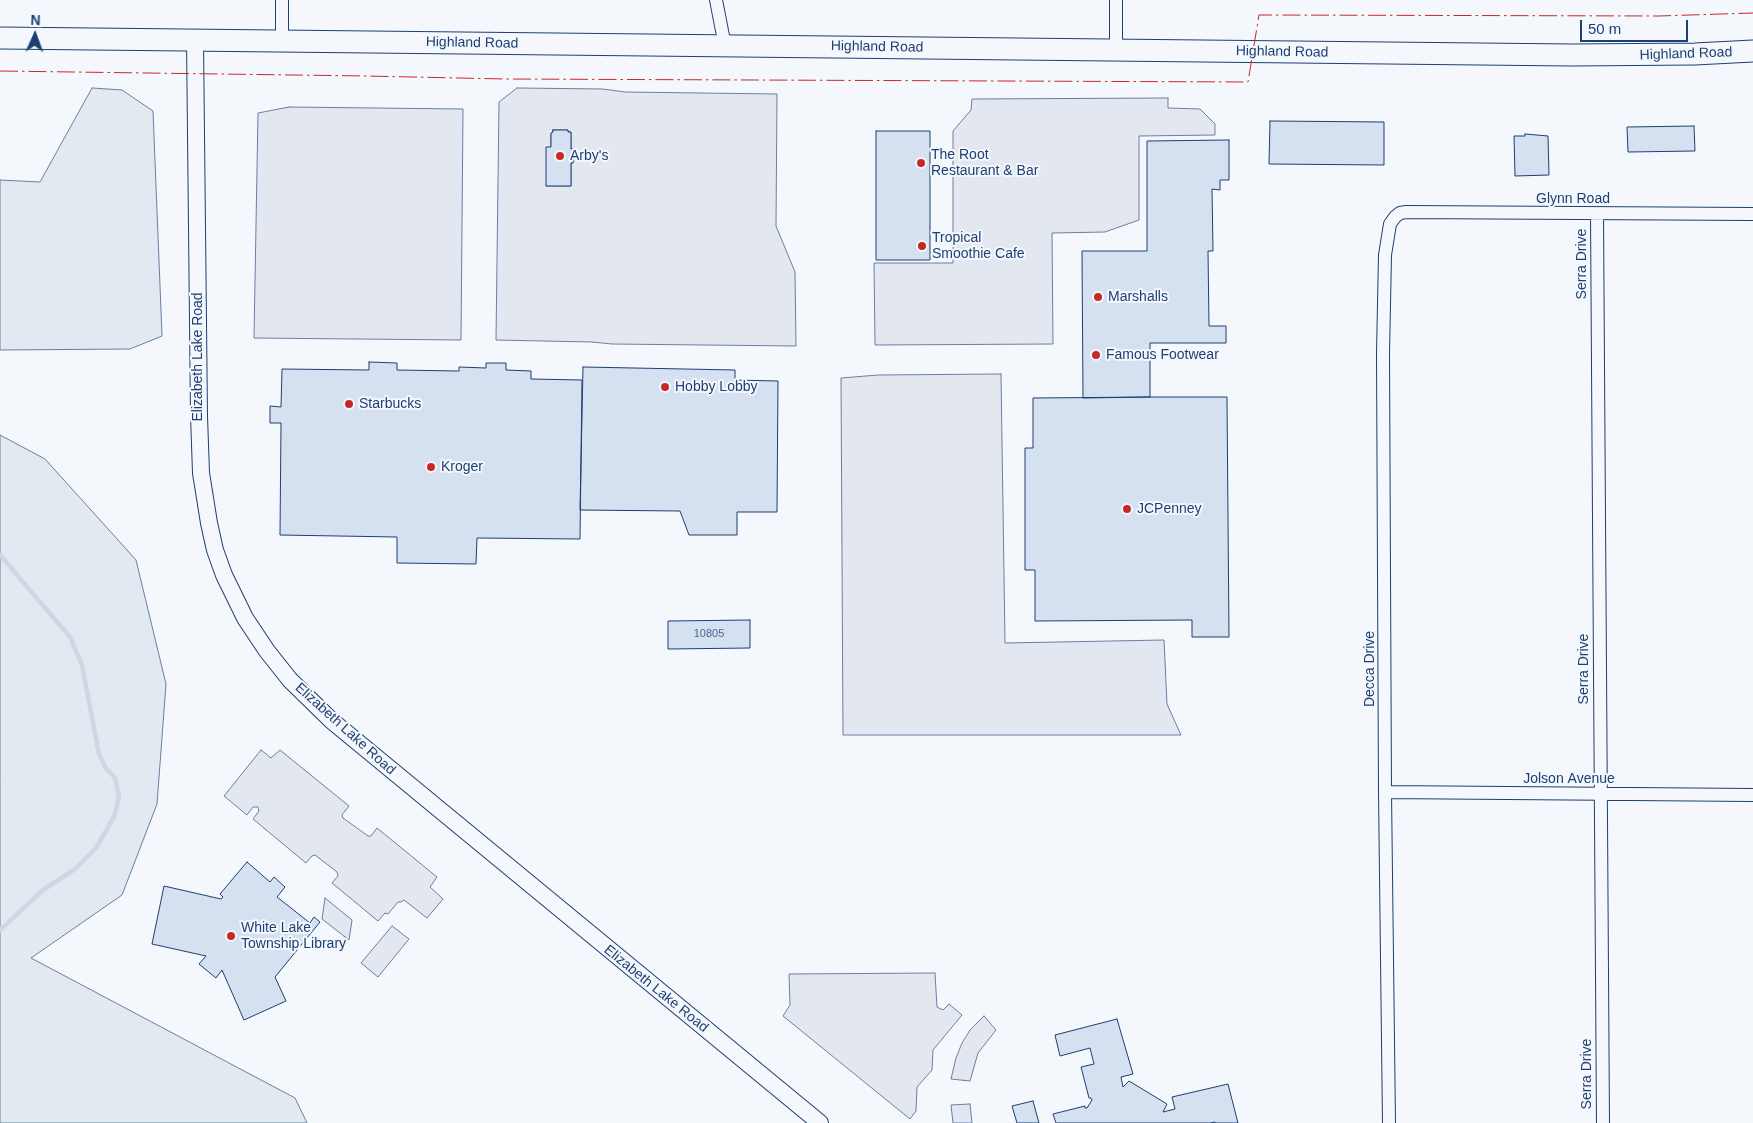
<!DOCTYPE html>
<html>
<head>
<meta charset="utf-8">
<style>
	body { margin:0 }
	#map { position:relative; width:1753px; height:1123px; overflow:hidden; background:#f4f7fb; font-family:Arial,sans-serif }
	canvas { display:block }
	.north { position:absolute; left:10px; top:10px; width:50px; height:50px; -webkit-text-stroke:4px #f4f7fb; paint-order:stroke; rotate:2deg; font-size:14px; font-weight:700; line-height:20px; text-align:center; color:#1d3f73 }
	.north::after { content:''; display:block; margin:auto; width:18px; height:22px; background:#1d3f73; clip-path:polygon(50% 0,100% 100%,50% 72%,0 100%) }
	.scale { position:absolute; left:1580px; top:20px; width:108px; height:22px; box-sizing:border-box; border:2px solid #1d3f73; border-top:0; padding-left:6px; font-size:15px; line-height:18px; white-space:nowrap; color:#1d3f73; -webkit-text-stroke:4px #f4f7fb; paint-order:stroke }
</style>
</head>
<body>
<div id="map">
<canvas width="1753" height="1123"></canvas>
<div class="north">N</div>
<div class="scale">50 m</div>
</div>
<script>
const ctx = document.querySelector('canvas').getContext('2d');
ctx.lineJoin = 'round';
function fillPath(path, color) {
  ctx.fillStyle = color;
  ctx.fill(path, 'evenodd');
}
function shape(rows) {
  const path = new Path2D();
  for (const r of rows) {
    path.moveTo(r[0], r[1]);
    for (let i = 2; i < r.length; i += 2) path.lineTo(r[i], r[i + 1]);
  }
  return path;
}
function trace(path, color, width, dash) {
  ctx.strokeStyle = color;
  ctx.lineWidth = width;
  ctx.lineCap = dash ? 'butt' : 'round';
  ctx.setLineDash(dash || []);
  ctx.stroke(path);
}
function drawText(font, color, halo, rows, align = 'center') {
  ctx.font = font + ' Arial,sans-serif';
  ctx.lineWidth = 4;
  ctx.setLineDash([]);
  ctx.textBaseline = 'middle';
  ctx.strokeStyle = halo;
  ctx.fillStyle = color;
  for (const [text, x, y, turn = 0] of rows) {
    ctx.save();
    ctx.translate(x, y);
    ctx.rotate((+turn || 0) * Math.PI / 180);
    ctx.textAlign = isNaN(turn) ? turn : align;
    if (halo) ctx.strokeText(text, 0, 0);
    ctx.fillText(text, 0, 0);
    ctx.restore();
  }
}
const green = shape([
	[92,88,122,90,153,111,162,336,130,349,0,350,0,180,40,182,92,88],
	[0,435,45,459,136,560,166,684,157,804,122,895,31,958,295,1098,307,1123,0,1123,0,435]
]);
fillPath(green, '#e3e9f0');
trace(green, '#687fa3', 1);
const parking = shape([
	[517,88,603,89,625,92,777,94,776,226,795,272,796,346,612,344,592,342,496,340,499,102,517,88],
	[553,130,568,130,568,132,571,132,571,149,574,149,573,163,571,163,571,186,546,186,551,147,551,133,553,132,553,130],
	[1168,98,1168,108,1200,109,1215,124,1215,135,1139,136,1139,220,1105,232,1052,233,1053,344,875,345,874,263,953,263,953,131,971,110,972,99,1168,98],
	[289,107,463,109,461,340,254,338,258,113,289,107],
	[1001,374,1005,643,1164,640,1167,704,1181,735,843,735,841,378,878,375,1001,374],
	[261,750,271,758,280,750,349,806,342,815,343,818,368,836,371,836,377,828,437,877,430,887,443,899,427,918,404,900,401,902,398,902,388,914,385,913,378,921,332,883,338,876,337,872,315,855,312,856,306,863,253,819,259,811,258,807,253,807,247,815,224,796,261,750],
	[325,898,352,920,349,940,322,919,325,898],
	[392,926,409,939,378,977,361,963,392,926],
	[935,973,937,1007,943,1010,949,1004,962,1015,933,1050,932,1070,917,1087,916,1111,910,1119,783,1016,790,1005,789,974,935,973],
	[984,1016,996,1030,978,1053,970,1081,951,1079,956,1058,962,1043,970,1030,984,1016],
	[970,1104,972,1123,953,1123,951,1105,970,1104]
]);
fillPath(parking, '#e3e8f0');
trace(parking, '#687fa3', 1);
trace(shape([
	[0,555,70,637,82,665,99,754,105,767,115,778,119,797,114,817,96,848,75,869,43,890,0,930]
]), '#cfd7e4', 4.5);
const building = shape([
	[1270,121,1384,122,1384,165,1269,164,1270,121],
	[1694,126,1695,151,1628,152,1627,127,1694,126],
	[553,130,568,130,568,132,571,132,571,149,574,149,573,163,571,163,571,186,546,186,546,147,551,147,551,133,553,132,553,130],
	[876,131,930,131,930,260,876,260,876,131],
	[1525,134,1548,136,1549,175,1515,176,1514,136,1525,136,1525,134],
	[1229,140,1229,180,1220,180,1220,190,1212,189,1213,251,1208,251,1209,326,1226,326,1226,343,1150,343,1150,397,1083,398,1082,251,1147,251,1147,141,1229,140],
	[369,362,397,363,397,370,459,371,459,367,486,368,486,363,506,363,506,370,531,371,531,379,582,380,580,539,477,538,476,564,397,563,397,537,280,535,281,423,270,423,270,406,281,407,282,369,369,370,369,362],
	[583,367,735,370,735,380,778,381,777,512,737,512,737,535,689,535,680,511,580,510,583,367],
	[1150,397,1227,397,1229,637,1192,637,1192,620,1035,621,1035,570,1025,570,1025,448,1033,448,1033,398,1150,397],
	[750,620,750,648,668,649,668,621,750,620],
	[247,862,270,882,274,877,285,887,277,897,310,923,314,917,320,922,275,977,286,1001,244,1020,222,970,216,978,199,964,206,956,152,944,164,886,221,899,223,897,220,894,247,862],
	[1117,1019,1133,1074,1121,1077,1123,1087,1129,1081,1167,1104,1163,1112,1175,1109,1172,1097,1228,1084,1238,1123,1215,1123,1215,1122,1210,1123,1056,1123,1053,1114,1085,1106,1085,1108,1087,1108,1092,1100,1091,1098,1089,1098,1081,1067,1094,1064,1090,1048,1060,1056,1055,1035,1117,1019],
	[1033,1101,1039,1123,1017,1123,1012,1106,1033,1101]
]);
fillPath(building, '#d5e0f0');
trace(building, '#1d3f73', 1);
const minor = shape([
	[282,0,282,41],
	[716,0,725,46],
	[1116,50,1116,0],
	[1597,214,1603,1123],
	[1385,792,1753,795],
	[1389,1123,1385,792,1383,353,1385,255,1390,224,1395,217,1400,213,1406,212,1753,214]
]);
const tertiary = shape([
	[195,40,199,416,201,473,209,523,215,550,224,575,245,618,267,651,290,680,332,721,820,1123]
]);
const trunk = shape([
	[0,38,1572,55,1695,54,1753,51]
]);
trace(minor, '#1d3f73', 14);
trace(tertiary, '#1d3f73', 18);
trace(trunk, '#1d3f73', 23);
trace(minor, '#f4f7fb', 12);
trace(tertiary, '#f4f7fb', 16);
trace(trunk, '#f4f7fb', 21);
trace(shape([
	[0,71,366,76,505,79,1248,82,1259,15,1659,16,1753,13]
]), '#c62828', 1, [18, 4, 2.5, 4]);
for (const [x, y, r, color] of [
	[560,156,5,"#c62828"],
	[921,163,5,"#c62828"],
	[922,246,5,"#c62828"],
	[1098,297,5,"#c62828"],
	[1096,355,5,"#c62828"],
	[665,387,5,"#c62828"],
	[349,404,5,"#c62828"],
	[431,467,5,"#c62828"],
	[1127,509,5,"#c62828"],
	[231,936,5,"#c62828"]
]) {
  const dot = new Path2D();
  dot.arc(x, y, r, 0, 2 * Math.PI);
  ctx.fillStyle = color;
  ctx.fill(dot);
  trace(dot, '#f4f7fb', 2);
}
drawText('11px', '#4b6792', null, [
	["10805",709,634]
]);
drawText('14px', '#1d3f73', '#f4f7fb', [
	["Highland Road",472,43,1],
	["Highland Road",877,47,1],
	["Highland Road",1282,52,1],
	["Highland Road",1686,54,-2],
	["Glynn Road",1573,199],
	["Serra Drive",1582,264,-90],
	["Elizabeth Lake Road",198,357,-90],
	["Decca Drive",1370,669,-90],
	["Serra Drive",1584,669,-90],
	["Elizabeth Lake Road",345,729,42],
	["Jolson Avenue",1569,779],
	["Elizabeth Lake Road",656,989,39],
	["Serra Drive",1587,1074,-90]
]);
drawText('14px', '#1d3f73', '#f4f7fb', [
	["The Root",931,155],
	["Restaurant & Bar",931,171],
	["Arby's",570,156],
	["Tropical",932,238],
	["Smoothie Cafe",932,254],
	["Marshalls",1108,297],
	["Famous Footwear",1106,355],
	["Hobby Lobby",675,387],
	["Starbucks",359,404],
	["Kroger",441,467],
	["JCPenney",1137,509],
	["White Lake",241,928],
	["Township Library",241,944]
], 'left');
</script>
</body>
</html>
